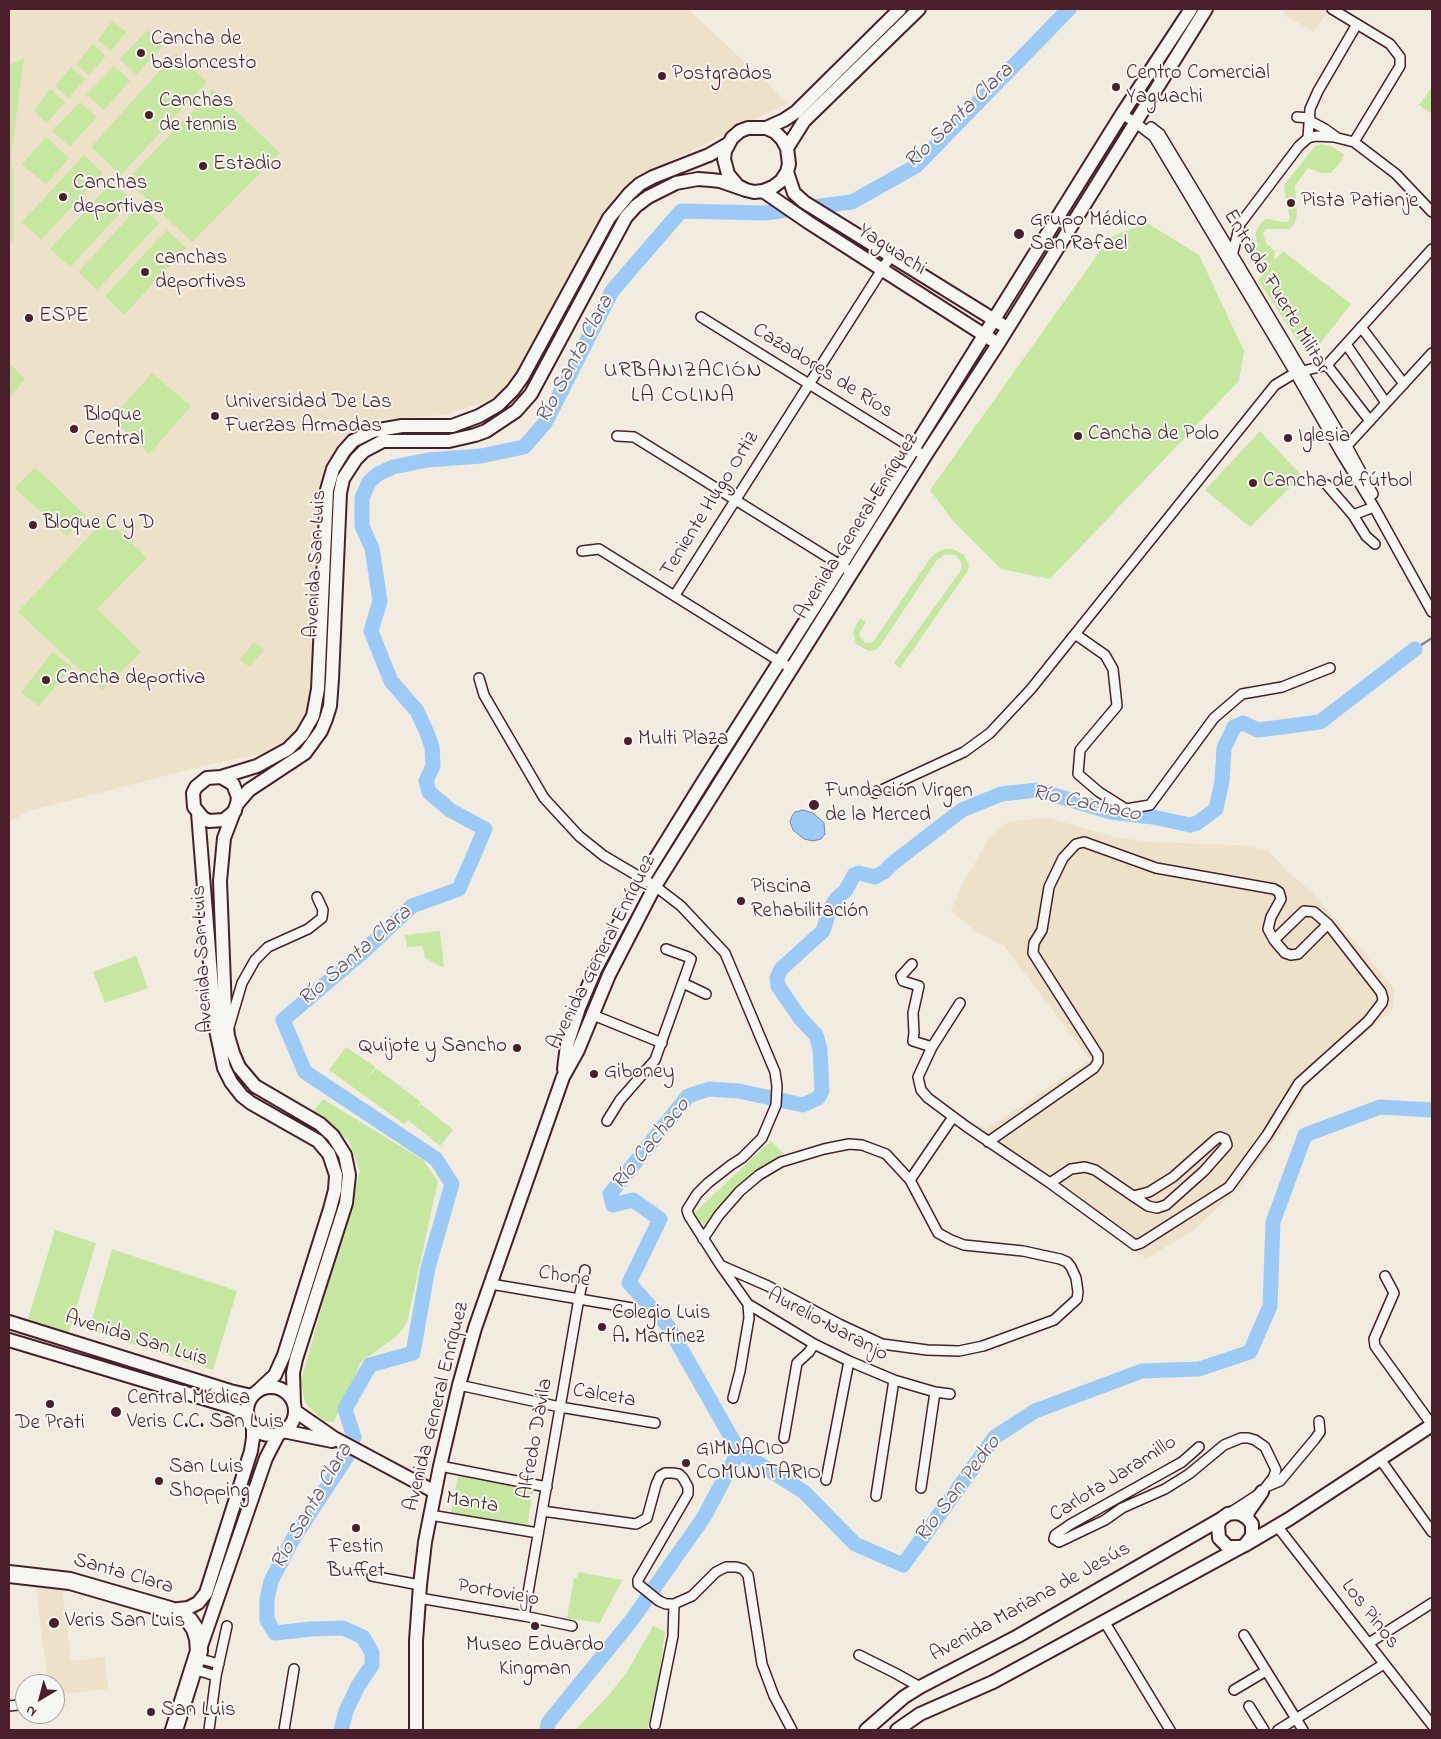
<!DOCTYPE html>
<html>
<head>
<meta charset="utf-8">
<style>
	body { margin:0 }
	#map { position:relative; width:1441px; height:1739px; overflow:hidden; background:#f2ece0; font-family:"Indie Flower",sans-serif }
	canvas { display:block }
	.frame { position:absolute; inset:0; border:10px solid #4a1f2b; pointer-events:none }
	.north { position:absolute; left:15px; top:1674px; width:50px; height:50px; box-sizing:border-box; background:#f6f6f2; border:1px solid #b1a0a2; border-radius:50%; rotate:217deg; font-size:14px; font-weight:700; line-height:20px; text-align:center; color:#4a1f2b }
	.north::after { content:''; display:block; margin:auto; width:18px; height:22px; background:#4a1f2b; clip-path:polygon(50% 0,100% 100%,50% 72%,0 100%) }
</style>
</head>
<body>
<div id="map">
<canvas width="1441" height="1739"></canvas>
<div class="frame"></div>
<div class="north">N</div>
</div>
<script>
const ctx = document.querySelector('canvas').getContext('2d');
ctx.lineJoin = 'round';
function fillPath(path, color) {
  ctx.fillStyle = color;
  ctx.fill(path, 'evenodd');
}
function shape(rows) {
  const path = new Path2D();
  for (const r of rows) {
    if (r.length === 3) {
      path.moveTo(r[0] + r[2], r[1]);
      path.arc(r[0], r[1], r[2], 0, 2 * Math.PI);
      continue;
    }
    path.moveTo(r[0], r[1]);
    for (let i = 2; i < r.length; i += 2) path.lineTo(r[i], r[i + 1]);
  }
  return path;
}
function trace(path, color, width, dash) {
  ctx.strokeStyle = color;
  ctx.lineWidth = width;
  ctx.lineCap = dash ? 'butt' : 'round';
  ctx.setLineDash(dash || []);
  ctx.stroke(path);
}
function drawText(font, color, halo, rows, align = 'center') {
  ctx.font = font + ' "Indie Flower",sans-serif';
  ctx.lineWidth = 4;
  ctx.setLineDash([]);
  ctx.textBaseline = 'middle';
  ctx.strokeStyle = halo;
  ctx.fillStyle = color;
  for (const [text, x, y, turn = 0] of rows) {
    ctx.save();
    ctx.translate(x, y);
    ctx.rotate((+turn || 0) * Math.PI / 180);
    ctx.textAlign = isNaN(turn) ? turn : align;
    if (halo) ctx.strokeText(text, 0, 0);
    ctx.fillText(text, 0, 0);
    ctx.restore();
  }
}
fillPath(shape([
	[9,9,688,9,788,103,651,171,629,187,612,205,512,379,498,395,482,403,444,415,380,419,355,431,341,444,326,466,321,490,311,702,300,725,282,743,268,753,211,764,29,811,9,822],
	[1285,9,1327,9,1329,10,1314,32,1284,15,1283,11],
	[1048,818,1116,837,1149,842,1238,845,1268,850,1286,870,1314,894,1395,989,1392,1010,1307,1084,1287,1121,1244,1183,1194,1230,1146,1259,962,1127,970,1121,986,1129,1090,1060,1004,946,977,932,951,911,961,887,989,838,1009,821],
	[62,1586,71,1661,105,1657,108,1689,55,1695,55,1684,48,1684,36,1589]
]), '#ede1ca');
fillPath(shape([
	[112,21,126,32,111,51,98,40],
	[147,30,163,46,136,75,120,59],
	[93,44,106,56,89,75,76,64],
	[176,53,207,82,121,175,91,147],
	[24,58,11,157,14,176,13,243,9,238,9,65],
	[114,66,130,81,104,110,86,94],
	[71,67,85,79,69,98,55,86],
	[1432,87,1432,114,1419,105],
	[50,89,65,102,47,123,34,111],
	[213,89,280,153,192,242,127,180],
	[80,102,97,117,70,146,52,131],
	[46,137,69,158,46,185,22,164],
	[1321,144,1332,147,1344,154,1342,160,1331,173,1321,173,1308,168,1295,186,1297,216,1294,224,1289,229,1266,229,1263,233,1266,243,1275,251,1274,261,1283,251,1351,304,1309,358,1258,280,1272,263,1262,266,1255,261,1252,255,1253,250,1258,246,1255,234,1260,224,1266,219,1283,222,1287,222,1290,219,1284,187,1285,184,1315,146],
	[84,155,103,173,41,240,22,222],
	[112,182,132,200,70,267,50,249],
	[140,205,159,223,97,290,78,272],
	[1147,223,1199,255,1244,351,1239,381,1050,579,1001,569,953,521,930,490,1110,237],
	[167,230,186,248,124,315,105,296],
	[9,363,25,379,9,398],
	[152,373,191,406,149,454,111,419],
	[1260,431,1302,476,1250,527,1205,490],
	[35,467,86,516,67,536,15,488],
	[106,518,147,558,97,609,141,652,102,690,18,612],
	[945,549,953,549,963,554,969,565,967,572,900,668,894,663,962,569,961,561,955,555,946,554,937,560,880,646,876,650,869,651,856,644,853,632,860,618,866,622,859,633,860,637,866,643,873,642,932,556,938,552],
	[254,642,264,650,249,667,240,659],
	[53,652,72,667,39,706,21,692],
	[440,931,444,968,425,958,423,946,407,947,405,935],
	[136,956,148,988,105,1003,93,972],
	[346,1047,375,1067,367,1079,376,1068,421,1102,417,1108,421,1104,453,1130,440,1146,408,1120,404,1124,329,1070],
	[323,1099,423,1160,438,1181,407,1323,397,1336,361,1362,334,1422,323,1421,305,1403,301,1381,360,1171,349,1141,313,1111],
	[771,1141,784,1154,706,1227,693,1214],
	[55,1230,96,1243,68,1335,27,1322],
	[112,1249,237,1291,213,1370,89,1330],
	[458,1474,534,1487,527,1527,451,1513],
	[579,1572,622,1580,600,1623,567,1618,574,1578,577,1578],
	[653,1626,665,1632,658,1684,647,1730,575,1730,609,1695,627,1672]
]), '#c6e7a0');
const water = shape([
	[803,810,813,813,824,823,825,834,821,839,813,841,804,839,793,830,790,822,792,816,795,812,803,810]
]);
fillPath(water, '#9ccaf7');
trace(water, '#7b86a5', 1);
trace(shape([
	[1415,649,1432,638]
]), '#7b86a5', 2.5);
trace(shape([
	[739,1451,668,1326,629,1283,660,1219,633,1200,613,1205,610,1194,688,1096,709,1089,739,1091,803,1105,818,1098,822,1091,820,1049,816,1035,800,1018,778,986,777,978,781,969,823,931,830,909,836,899,846,890,854,875,859,873,875,877,884,872,893,863,962,810,1001,794,1037,790,1111,812,1153,817,1190,825,1197,823,1216,809,1222,781,1224,748,1234,727,1243,723,1258,730,1320,722,1415,649],
	[341,1730,346,1711,358,1686,372,1665,372,1653,363,1637,343,1628,311,1629,275,1633,267,1620,267,1599,271,1581,293,1539,346,1458,354,1437,345,1409,370,1365,413,1353,428,1268,452,1184,436,1159,305,1072,283,1020,364,951,412,906,459,889,485,829,450,810,429,792,426,781,433,766,432,747,427,733,417,711,391,681,371,631,380,601,372,548,362,526,362,498,369,482,378,474,393,467,428,460,481,456,524,447,545,423,612,291,681,211,765,213,852,202,916,166,1069,9],
	[547,1730,548,1723,631,1621,704,1517,739,1451,804,1492,855,1544,903,1565,995,1437,1035,1411,1142,1371,1199,1369,1250,1352,1270,1306,1273,1222,1305,1135,1380,1107,1432,1110]
]), '#9ccaf7', 15);
const street = shape([
	[1332,9,1390,44,1400,57,1400,66,1354,142],
	[1122,114,1136,123,1154,137,1295,373,1341,453,1374,507,1432,612],
	[1297,117,1310,118],
	[1310,121,1325,129,1336,137],
	[1151,127,1160,134,1233,255,1347,446,1373,494],
	[1308,138,1310,109,1318,91,1357,24],
	[1232,256,1240,224,1299,146,1308,138,1316,136,1334,137,1354,142,1396,174,1432,212],
	[701,317,925,456],
	[1361,327,1404,384],
	[1346,344,1386,403],
	[1327,365,1370,421],
	[617,436,634,437,853,573],
	[1344,449,1432,353],
	[1327,485,1353,515,1366,536,1375,544],
	[1353,515,1374,507],
	[582,551,599,549,792,669],
	[675,595,890,257],
	[1075,634,1105,655,1113,669,1117,706,1080,750,1078,774,1099,792,1126,809,1150,805,1214,718,1242,694,1282,687,1330,668],
	[479,678,484,695,544,798,579,836,604,856,655,886,681,906,725,953,775,1072,777,1086,776,1105,762,1138,742,1158,731,1165,708,1183,697,1194,687,1210,689,1216,721,1266,748,1304,814,1344,849,1361,894,1380,935,1392,950,1394],
	[875,793,964,752,990,733,1031,689,1075,634,1275,385,1295,373,1327,365,1432,249],
	[1274,940,1285,953,1291,955,1298,954,1328,924],
	[912,964,901,976,903,981,919,986,913,1013,914,1033,913,1041,932,1047],
	[683,983,706,994],
	[960,1003,932,1047,918,1077,921,1090,928,1098,967,1127,1050,1183,1135,1245,1141,1243,1229,1187,1267,1135,1299,1083,1368,1021,1382,1003,1383,999,1381,992,1328,924,1314,912,1304,911,1274,940,1268,929,1271,917,1281,899,1279,892,1274,889,1156,868,1084,842,1076,844,1063,858,1049,887,1042,930,1034,943,1033,953,1098,1055,1098,1062,1094,1068,988,1142],
	[593,1015,662,1043],
	[229,1027,242,983,255,960,268,947,308,929,322,918,323,910,317,897],
	[607,1121,620,1100,655,1060,690,962,691,959,688,957,666,949],
	[910,1180,953,1117],
	[1050,1183,1071,1169,1085,1167,1095,1170,1133,1196,1148,1206,1157,1208,1166,1205,1204,1171,1227,1145,1225,1139,1220,1137,1216,1139,1173,1177,1149,1192,1133,1196],
	[703,1239,719,1215,740,1191,759,1175,781,1162,824,1149,849,1144,862,1145,886,1154,910,1180,938,1233,951,1240,964,1245,1023,1251,1060,1259,1067,1262,1071,1267,1076,1278,1078,1292,1077,1299,1054,1320,983,1346,959,1351,927,1350,882,1344,839,1324,768,1286,722,1266],
	[1385,1276,1394,1293,1374,1339,1375,1346,1432,1425],
	[491,1284,632,1308],
	[459,1385,560,1407,655,1423],
	[733,1398,740,1371,749,1318,748,1304],
	[784,1438,797,1363,809,1352,814,1344],
	[1199,1447,1182,1462,1071,1524,1055,1535,1054,1539,1059,1542,1105,1520,1122,1508,1165,1489,1189,1474,1224,1445,1241,1438,1248,1438,1255,1440,1265,1447,1276,1470,1273,1478,1262,1492,1228,1514],
	[1380,1459,1432,1532],
	[440,1466,547,1487],
	[826,1480,849,1361],
	[1268,1486,1280,1481,1315,1439,1320,1432,1319,1421],
	[921,1488,935,1392],
	[876,1496,894,1380],
	[542,1511,636,1524,647,1518,656,1485,660,1476,665,1473,672,1473,679,1474,683,1478,688,1487,688,1494,638,1580,638,1584,659,1601,666,1604,674,1604,692,1596,716,1572,726,1567,736,1567,743,1569,748,1575,762,1664,774,1696,792,1730],
	[430,1515,538,1533],
	[1277,1526,1432,1725],
	[372,1576,420,1585],
	[419,1598,524,1616,572,1626],
	[524,1616,579,1298,585,1270],
	[1104,1621,1170,1730],
	[1244,1635,1303,1730],
	[1369,1643,1432,1603],
	[859,1655,895,1673,920,1687],
	[197,1658,219,1664],
	[193,1669,216,1676,209,1730],
	[216,1676,227,1626],
	[1234,1690,1266,1671],
	[9,1706,18,1705],
	[1249,1706,1264,1730],
	[655,1725,673,1636,674,1604],
	[284,1730,294,1669],
	[1278,1730,1384,1664]
]);
const secondary = shape([
	[766,128,784,120,796,112,900,9],
	[787,148,804,121,919,9],
	[787,172,794,193,804,202,1001,324],
	[763,191,808,222,992,340],
	[221,777,257,766,288,749,302,735,313,716,318,689,327,490,333,469,344,451,353,441,373,431,402,426,452,426,479,416,498,405,513,390,523,376,609,218,629,194,640,184,653,177,709,155,728,144],
	[237,804,249,790,305,753,321,731,326,719,330,706,332,679,340,493,343,479,356,459,364,451,383,441,449,441,475,435,486,431,516,411,531,394,626,217,636,206,648,197,676,183,698,179,711,180,720,181,746,190,754,192,763,191,773,187,781,181,787,172,789,164,787,148,782,139,775,132,766,128,748,128,740,131,732,138,725,151,724,159,728,174,738,186,746,190],
	[235,811,224,820,209,821,203,818,194,807,193,793,196,787,207,778,221,777,233,784,238,797,237,804,224,838,220,881,225,1010,228,1036,233,1053,239,1067,255,1086,320,1124,333,1136,345,1155,349,1175,346,1203,296,1359,293,1373,294,1404],
	[198,813,215,1025,224,1068,231,1082,242,1096,251,1103,318,1141,329,1154,336,1175,335,1190,330,1209,284,1355,275,1375,260,1389],
	[564,1069,567,1045,579,1008,595,970,643,879,703,782,841,565,1122,114,1191,9],
	[9,1322,230,1391,252,1396],
	[9,1340,229,1406,247,1415],
	[271,1411,24],
	[295,1411,334,1438,435,1492],
	[283,1431,332,1441],
	[1247,1518,1248,1512,1262,1492],
	[1245,1545,1252,1536,1252,1524,1247,1518,1241,1514,1235,1513,1228,1514,1221,1519,1218,1525,1219,1538,1228,1547,1241,1547,1245,1545,1289,1519,1432,1425],
	[170,1610,188,1608,198,1603,206,1593,251,1451,253,1438,253,1426],
	[200,1649,266,1458,279,1433],
	[416,1730,416,1641,420,1585,425,1542,440,1466,459,1385,475,1328,563,1077,578,1050,609,975,655,886,925,456,998,344,1206,9],
	[866,1730,904,1697,920,1687,1018,1636,1221,1519],
	[897,1730,920,1714,993,1682,1241,1547]
]);
const highway = shape([
	[9,1574,70,1581,170,1610,189,1620,195,1629,198,1639,199,1651,174,1730]
]);
trace(street, '#4a1f2b', 12);
trace(secondary, '#4a1f2b', 16);
trace(highway, '#4a1f2b', 20);
trace(street, '#f6f6f2', 9);
trace(secondary, '#f6f6f2', 12);
trace(highway, '#f6f6f2', 16);
for (const [x, y, r, color] of [
	[141,53,5,"#4a1f2b"],
	[662,76,5,"#4a1f2b"],
	[1116,87,5,"#4a1f2b"],
	[149,115,5,"#4a1f2b"],
	[203,166,5,"#4a1f2b"],
	[63,197,5,"#4a1f2b"],
	[1291,203,5,"#4a1f2b"],
	[1019,234,6,"#4a1f2b"],
	[145,272,5,"#4a1f2b"],
	[29,318,5,"#4a1f2b"],
	[215,416,5,"#4a1f2b"],
	[74,429,5,"#4a1f2b"],
	[1078,436,5,"#4a1f2b"],
	[1288,438,5,"#4a1f2b"],
	[1253,483,5,"#4a1f2b"],
	[33,525,5,"#4a1f2b"],
	[46,680,5,"#4a1f2b"],
	[628,741,5,"#4a1f2b"],
	[814,805,6,"#4a1f2b"],
	[741,901,5,"#4a1f2b"],
	[517,1048,5,"#4a1f2b"],
	[594,1074,5,"#4a1f2b"],
	[602,1327,5,"#4a1f2b"],
	[50,1404,5,"#4a1f2b"],
	[116,1412,6,"#4a1f2b"],
	[686,1463,5,"#4a1f2b"],
	[159,1481,5,"#4a1f2b"],
	[356,1528,5,"#4a1f2b"],
	[54,1623,6,"#4a1f2b"],
	[535,1626,5,"#4a1f2b"],
	[151,1712,5,"#4a1f2b"]
]) {
  const dot = new Path2D();
  dot.arc(x, y, r, 0, 2 * Math.PI);
  ctx.fillStyle = color;
  ctx.fill(dot);
  trace(dot, '#f6f6f2', 2);
}
drawText('21px', '#4a1f2b', '#f6f6f2', [
	["Cancha de",151,41],
	["basloncesto",151,65],
	["Centro Comercial",1126,75],
	["Yaguachi",1126,99],
	["Postgrados",672,76],
	["Canchas",159,103],
	["de tennis",159,127],
	["Estadio",213,166],
	["Canchas",73,185],
	["deportivas",73,209],
	["Pista Patianje",1301,203],
	["Grupo Médico",1030,222],
	["San Rafael",1030,246],
	["canchas",155,260],
	["deportivas",155,284],
	["ESPE",39,318],
	["Universidad De Las",225,404],
	["Fuerzas Armadas",225,428],
	["Bloque",84,417],
	["Central",84,441],
	["Cancha de Polo",1088,436],
	["Iglesia",1298,438],
	["Cancha de fútbol",1263,483],
	["Bloque C y D",43,525],
	["Cancha deportiva",56,680],
	["Multi Plaza",638,741],
	["Fundación Virgen",825,793],
	["de la Merced",825,817],
	["Piscina",751,889],
	["Rehabilitación",751,913],
	["Quijote y Sancho",507,1048,"right"],
	["Giboney",604,1074],
	["Colegio Luis",612,1315],
	["A. Martínez",612,1339],
	["Central Médica",127,1400],
	["Veris C.C. San Luis",127,1424],
	["De Prati",50,1425,"center"],
	["GIMNACIO",696,1451],
	["COMUNITARIO",696,1475],
	["San Luis",169,1469],
	["Shopping",169,1493],
	["Festin",356,1549,"center"],
	["Buffet",356,1573,"center"],
	["Veris San Luis",65,1623],
	["Museo Eduardo",535,1647,"center"],
	["Kingman",535,1671,"center"],
	["San Luis",161,1712]
], 'left');
drawText('21px', '#4a1f2b', '#f6f6f2', [
	["Yaguachi",891,251,33],
	["Entrada Fuerte Militar",1275,292,59],
	["Cazadores de Ríos",822,372,32],
	["Teniente Hugo Ortiz",711,505,-58],
	["Avenida General Enríquez",858,527,-58],
	["Avenida San Luis",317,564,-87],
	["Avenida General Enríquez",603,953,-63],
	["Avenida San Luis",204,959,-93],
	["Chone",564,1278,9],
	["Aurelio Naranjo",827,1326,28],
	["Avenida San Luis",136,1340,17],
	["Calceta",604,1397,10],
	["Avenida General Enríquez",438,1407,-76],
	["Alfredo Dàvila",537,1439,-80],
	["Carlota Jaramillo",1114,1480,-32],
	["Manta",472,1504,9],
	["Santa Clara",123,1575,16],
	["Portoviejo",498,1594,10],
	["Avenida Mariana de Jesús",1031,1603,-29],
	["Los Pinos",1369,1615,52]
]);
drawText('italic 22px', '#635268', '#f6f6f2', [
	["Río Santa Clara",960,117,-44],
	["Río Santa Clara",576,360,-62],
	["Río Cachaco",1086,805,12],
	["Río Santa Clara",356,957,-41],
	["Río Cachaco",652,1145,-51],
	["Río San Pedro",959,1490,-53],
	["Río Santa Clara",313,1507,-60]
]);
ctx.letterSpacing = '1px';
drawText('22px', '#4a1f2b', '#f6f6f2', [
	["URBANIZACIÓN",683,372],
	["LA COLINA",683,397]
]);
ctx.letterSpacing = '0px';
</script>
</body>
</html>
